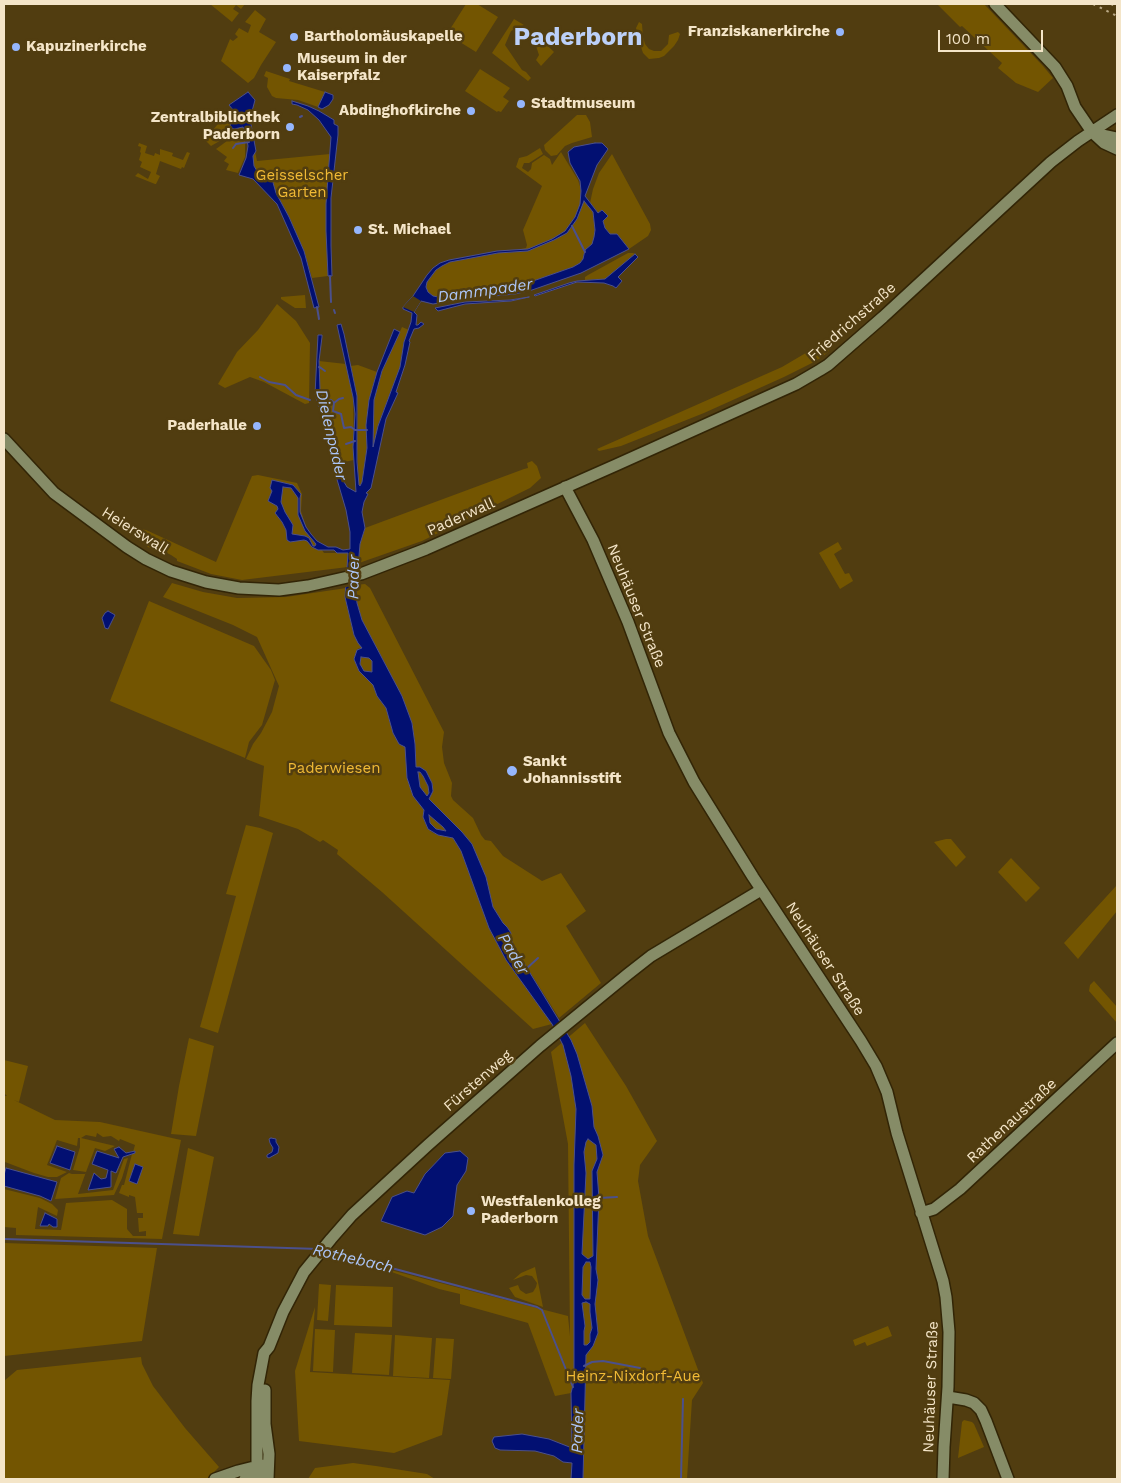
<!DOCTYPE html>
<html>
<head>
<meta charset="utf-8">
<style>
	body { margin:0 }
	#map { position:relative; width:1121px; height:1483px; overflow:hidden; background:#513d10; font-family:"Work Sans",sans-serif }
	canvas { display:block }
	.frame { position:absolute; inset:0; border:5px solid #f4e5c8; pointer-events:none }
	.scale { position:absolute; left:938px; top:30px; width:105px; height:22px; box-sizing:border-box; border:2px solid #f4e5c8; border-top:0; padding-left:6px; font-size:15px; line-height:18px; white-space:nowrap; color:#f4e5c8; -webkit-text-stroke:4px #513d10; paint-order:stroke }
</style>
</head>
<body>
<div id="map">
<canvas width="1121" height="1483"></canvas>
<div class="frame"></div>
<div class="scale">100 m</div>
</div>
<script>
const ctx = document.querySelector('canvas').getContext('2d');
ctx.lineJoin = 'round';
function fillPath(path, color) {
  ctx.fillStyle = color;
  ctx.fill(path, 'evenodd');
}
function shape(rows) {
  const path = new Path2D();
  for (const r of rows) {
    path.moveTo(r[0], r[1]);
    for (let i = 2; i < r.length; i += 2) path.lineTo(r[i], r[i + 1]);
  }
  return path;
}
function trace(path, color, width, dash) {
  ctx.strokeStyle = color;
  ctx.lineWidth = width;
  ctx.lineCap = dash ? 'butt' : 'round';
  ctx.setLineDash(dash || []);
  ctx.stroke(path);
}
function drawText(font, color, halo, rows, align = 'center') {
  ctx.font = font + ' "Work Sans",sans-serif';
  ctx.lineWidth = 5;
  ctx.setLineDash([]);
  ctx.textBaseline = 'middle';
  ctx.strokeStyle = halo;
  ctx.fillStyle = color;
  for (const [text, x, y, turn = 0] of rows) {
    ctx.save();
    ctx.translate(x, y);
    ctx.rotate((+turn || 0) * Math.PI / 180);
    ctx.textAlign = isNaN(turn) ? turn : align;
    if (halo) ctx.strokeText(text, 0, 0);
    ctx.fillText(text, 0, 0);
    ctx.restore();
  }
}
fillPath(shape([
	[210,4,245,4,241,9,236,5,233,9,239,13,232,22],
	[466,4,477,4,498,17,476,52,447,34],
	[937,4,984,4,1043,66,1053,78,1038,92,1016,83,998,68,1002,63,962,26,960,27],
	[255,10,266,19,259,32,276,42,261,65,254,78,248,83,221,61,230,39,233,41,238,37,235,34,239,28,248,33,251,25,245,22],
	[514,19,524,25,511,31,505,45,522,70,526,72,531,78,528,81,492,53],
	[639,22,642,24,643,37,645,44,649,49,654,51,661,51,668,44,669,35,678,32,680,34,678,40,674,46,664,56,659,58,649,59,643,53,640,44,636,28],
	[534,32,554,52,541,66,536,60,539,55,534,40],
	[480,69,510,88,503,97,509,101,501,112,498,111,497,112,465,91],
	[266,71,290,79,289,81,325,92,318,107,298,100,276,98,272,96,267,87,268,78,264,76],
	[233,109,238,116,234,129,243,127,246,134,223,139,211,146,205,140,225,115],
	[577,115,586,115,590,122,592,137,572,143,565,146,557,155,551,156,545,150,544,145],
	[245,137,245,157,238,173,226,170,229,164,224,161,227,157,216,149,227,141],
	[139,143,147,146,145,153,154,156,155,153,160,155,160,149,173,153,172,156,183,160,187,152,190,153,184,168,182,167,181,169,160,161,156,174,160,176,156,184,155,184,135,176,138,173,148,179,151,172,140,167,142,162,139,160,141,153,140,152,141,147,138,146],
	[540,148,543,154,529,163,524,163,522,168,528,172,531,169,532,163,544,155,550,159,552,165,561,152,578,180,583,196,593,212,595,230,594,237,592,244,585,250,583,259,580,263,573,267,533,281,438,297,433,296,428,292,426,287,427,282,436,270,442,266,450,262,498,253,518,252,521,249,526,248,527,245,523,230,542,186,516,167,519,158,527,156],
	[255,151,257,161,330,154,326,204,328,276,312,278,304,251,289,217,276,193,272,179,257,171,254,166,253,156],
	[612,154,650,224,651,230,648,236,629,249,617,234,610,234,605,228,603,221,608,216,599,214,590,203,593,189,599,173],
	[628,253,633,253,635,254,605,279,585,280,585,277,588,275],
	[305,295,306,308,295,308,281,299,281,297],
	[277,304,296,321,310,343,309,403,305,404,264,382,250,377,225,388,218,384,237,352,258,330],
	[402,327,409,330,404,342,400,367,378,425,374,446,373,447,374,400,382,371],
	[824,340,831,348,827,353,816,361,784,377,704,413,621,446,599,451,597,449,782,367,816,347],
	[319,361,346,364,353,397,354,460,339,463,320,390],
	[358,365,377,372,369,400,366,425,367,448,362,482,360,486,359,485,357,446,358,414,357,396,350,366],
	[532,461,537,466,541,478,530,488,422,541,359,563,360,544,365,528,524,469,528,468,527,463],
	[258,475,297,483,302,494,301,511,306,527,324,553,348,553,348,567,242,580,211,574,177,561,177,559,171,555,157,548,155,551,148,547,120,526,146,530,216,562,252,476],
	[838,542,842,549,834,554,845,574,849,573,853,581,840,589,819,553],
	[172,583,203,592,237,598,286,597,346,588,346,602,354,635,358,643,362,647,362,649,359,648,357,650,354,659,359,671,373,685,377,696,386,708,393,733,399,744,405,746,414,797,424,810,423,817,425,823,428,829,433,833,453,838,461,851,489,928,506,960,552,1024,533,1029,382,892,337,854,338,850,323,840,320,842,298,829,259,816,264,766,246,759,253,744,261,733,272,712,279,686,257,637,233,625,163,597],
	[365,584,370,588,444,732,442,747,444,763,452,783,451,796,453,800,473,818,481,835,485,840,491,841,503,856,542,881,561,873,586,911,566,926,601,983,559,1018,519,955,510,938,511,933,507,927,503,923,493,907,486,877,439,809,429,799,433,791,432,783,416,767,415,744,412,723,386,665,362,620,357,603,356,585],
	[149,601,254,646,271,670,275,680,262,725,249,742,245,758,110,701],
	[361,657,369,658,372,661,372,672,364,672,360,664],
	[417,772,420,772,423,776,428,786,429,793,427,797,420,787],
	[429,814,443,827,447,831,436,829,430,823],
	[246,825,260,828,273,833,218,1033,200,1027,236,896,226,894],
	[946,839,951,839,966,857,956,867,934,842],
	[1011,858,1040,888,1026,902,998,872],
	[1117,885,1117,911,1078,959,1064,943],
	[1094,981,1117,1007,1117,1023,1089,991,1090,985],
	[585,1023,626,1086,657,1141,640,1165,638,1181,648,1236,703,1383,692,1400,687,1479,572,1479,571,1393,555,1396,528,1323,460,1304,460,1294,439,1289,375,1266,568,1316,570,1336,568,1144,551,1052],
	[189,1038,214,1046,196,1136,171,1134,179,1086],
	[4,1060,28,1066,19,1102,14,1100,55,1120,100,1122,181,1140,162,1239,16,1235,16,1228,4,1227,4,1189,40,1198,52,1204,58,1210,57,1216,38,1207,35,1229,61,1230,66,1203,112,1200,127,1209,127,1229,133,1236,146,1236,146,1231,139,1232,138,1218,143,1218,143,1213,137,1213,135,1197,129,1195,129,1197,119,1193,122,1185,124,1185,132,1154,123,1157,117,1173,111,1171,111,1187,88,1190,94,1172,101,1179,106,1178,108,1170,92,1164,96,1151,119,1158,114,1149,119,1147,126,1153,133,1152,135,1145,120,1139,119,1141,111,1136,103,1137,97,1133,96,1137,86,1135,81,1138,115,1146,105,1151,95,1148,86,1172,78,1194,113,1190,124,1159,128,1158,122,1178,114,1195,55,1199,61,1178,69,1173,72,1174,85,1174,86,1172,73,1170,80,1147,80,1138,78,1138,77,1146,57,1140,47,1165,67,1172,57,1177,48,1177,34,1173,5,1162,4,1164,4,1096,7,1096,4,1093],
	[188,1148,214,1157,199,1236,173,1234],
	[4,1243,157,1248,142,1341,4,1356],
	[535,1267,543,1307,515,1297,509,1288,518,1285,520,1290,526,1294,533,1292,536,1287,537,1283,532,1276,526,1275,513,1280,521,1273],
	[319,1284,331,1285,328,1321,317,1320],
	[336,1285,393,1287,392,1327,334,1325],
	[315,1307,310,1372,450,1380,442,1435,394,1453,299,1441,295,1371],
	[888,1326,892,1336,867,1346,865,1342,855,1346,853,1340],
	[315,1329,335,1330,333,1372,313,1371],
	[355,1333,392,1335,389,1375,352,1373],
	[395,1335,432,1338,429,1378,393,1376],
	[436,1338,454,1339,451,1379,433,1378],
	[141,1357,142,1364,153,1386,185,1428,219,1467,207,1479,4,1479,4,1381,17,1370],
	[964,1420,972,1422,974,1424,984,1447,958,1458,962,1422],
	[353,1463,376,1466,427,1474,435,1479,308,1479,315,1468]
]), '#735501');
const water = shape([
	[248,92,255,100,250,119,256,151,253,156,254,166,257,171,272,179,276,193,289,217,304,251,319,307,314,308,301,258,277,204,253,179,239,175,246,158,248,146,246,134,243,127,234,129,232,128,230,125,238,116,229,105,248,92],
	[325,92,333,95,333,99,329,105,322,109,318,107,325,92],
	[292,101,308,106,319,111,334,120,334,124,338,126,338,135,331,198,331,246,332,276,328,276,326,231,326,204,331,137,319,120,308,110,297,105,292,104,292,101],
	[595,143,602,143,608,149,597,165,585,196,598,213,602,210,608,216,603,221,605,228,610,234,617,234,629,249,581,273,532,290,515,294,451,300,439,303,433,304,421,301,414,312,417,315,416,325,418,325,421,322,424,324,419,328,414,329,409,341,410,342,405,365,396,392,398,393,386,419,371,488,366,493,368,494,364,502,362,512,365,528,360,544,356,592,357,603,362,620,402,696,412,723,415,744,416,767,420,767,426,771,432,783,433,791,429,799,462,832,472,844,486,877,493,907,503,923,507,927,511,933,510,938,519,955,571,1040,577,1054,592,1106,594,1127,598,1136,603,1155,597,1172,599,1198,596,1269,598,1280,595,1304,598,1333,593,1346,586,1355,583,1479,571,1479,572,1463,563,1462,554,1456,535,1451,500,1450,495,1448,492,1441,494,1437,522,1434,549,1439,572,1448,571,1393,574,1381,574,1165,576,1109,571,1076,563,1045,552,1024,506,960,489,928,461,851,453,838,438,835,428,829,423,817,424,810,413,796,407,778,405,747,399,744,393,733,386,708,377,696,373,685,359,671,354,659,357,650,362,648,358,643,354,635,345,597,348,553,337,553,334,550,318,550,312,547,307,541,304,540,290,542,287,540,286,530,282,522,275,513,278,509,277,506,268,501,272,491,270,488,272,480,293,485,301,494,300,498,300,512,306,527,311,534,317,541,328,547,336,547,343,550,350,549,350,532,346,510,336,476,323,422,315,394,318,335,322,335,322,337,319,361,320,390,344,482,347,487,356,492,353,447,355,414,353,397,337,325,341,324,344,334,357,396,357,462,359,485,360,486,362,482,367,448,366,425,369,400,377,372,394,329,400,332,382,371,374,400,373,447,378,426,400,367,404,342,411,322,412,313,403,309,403,307,413,296,427,275,433,268,440,263,449,260,497,251,528,249,552,239,565,231,575,217,580,204,581,191,580,181,570,163,568,152,574,147,595,143],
	[584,201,593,212,595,230,594,237,592,244,585,250,583,259,580,263,573,267,533,281,438,297,433,296,428,292,426,287,427,282,436,270,442,266,450,262,498,253,528,251,554,240,567,233,577,219,584,201],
	[283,487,291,488,298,498,298,515,305,531,316,544,315,546,313,546,309,538,305,536,292,534,293,525,285,512,281,502,283,487],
	[361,657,369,658,372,661,372,672,364,671,360,664,361,657],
	[418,772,420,772,423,776,428,786,429,793,427,796,420,787,418,772],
	[429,815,443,827,446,831,436,829,430,823,429,815],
	[588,1139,596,1145,597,1159,592,1171,593,1256,588,1259,582,1254,586,1173,584,1152,586,1142,588,1139],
	[586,1262,590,1262,591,1267,590,1299,585,1299,582,1295,583,1267,586,1262],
	[586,1302,590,1304,590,1312,592,1328,590,1334,590,1342,587,1345,584,1345,584,1331,585,1326,582,1303,586,1302],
	[635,254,638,257,618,277,622,281,616,288,613,286,604,283,577,282,535,296,534,295,569,283,577,281,605,279,635,254],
	[529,297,511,301,465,304,438,311,435,308,465,302,510,300,529,297],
	[108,611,115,615,108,629,105,628,102,618,105,613,108,611],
	[271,1138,276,1139,276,1142,279,1147,278,1153,269,1158,267,1157,267,1155,272,1152,273,1148,270,1143,269,1139,271,1138],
	[57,1146,75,1152,70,1170,50,1163,57,1146],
	[119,1147,126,1153,135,1151,135,1153,123,1157,116,1173,111,1171,111,1187,88,1190,94,1173,101,1179,106,1178,108,1170,92,1164,97,1151,119,1158,114,1149,119,1147],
	[460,1151,468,1158,466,1171,457,1185,453,1216,442,1227,425,1235,381,1221,392,1197,407,1191,414,1193,425,1174,445,1153,460,1151],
	[135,1164,143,1167,137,1184,129,1181,135,1164],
	[6,1168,57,1182,51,1201,40,1196,4,1186,4,1175,6,1168],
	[45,1213,57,1219,57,1227,53,1227,49,1224,48,1226,40,1226,45,1213]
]);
fillPath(water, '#021072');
trace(water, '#4b508c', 1);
fillPath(shape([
	[413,296,421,301,414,312,403,307],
	[362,563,359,584,343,588,345,569]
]), '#513d10');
trace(shape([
	[300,117,302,116],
	[233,148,236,144,249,142],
	[572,226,585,252],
	[330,276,331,302],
	[317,307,319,319],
	[334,310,335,313],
	[319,367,321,368,325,371],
	[260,377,269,382,285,385,296,395,310,400],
	[321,399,331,400,334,403,333,411,341,414,344,428,351,427,355,430,367,430],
	[334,403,339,399,343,398],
	[346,444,355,441],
	[525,970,538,958],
	[599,1198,617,1197],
	[4,1239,319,1249],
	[328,1251,537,1307,542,1310,573,1387],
	[584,1366,592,1362,603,1361,640,1368],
	[681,1479,683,1399]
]), '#4b508c', 2);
const secondary = shape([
	[995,4,1055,67,1067,86,1075,107,1092,132,1104,143,1117,149],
	[1094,133,1117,138],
	[4,439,54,493,127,547,146,559,171,571,206,582,239,588,279,590,308,586,361,574,426,549,616,465,796,384,820,370,828,365,883,317,1051,162,1078,141,1117,115],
	[565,487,593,540,628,622,669,733,694,782,753,877,861,1041,876,1066,887,1092,897,1133,943,1281,946,1297,949,1332,948,1387,944,1447,943,1479],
	[921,1213,934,1209,960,1189,1117,1043],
	[265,1390,265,1424,269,1454,268,1479],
	[948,1397,966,1400,974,1403,981,1410,986,1421,1008,1479],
	[215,1479,238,1471,262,1465],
	[245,1479,264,1474],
	[257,1479,257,1401,258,1385,264,1353,269,1347,283,1312,304,1272,331,1239,352,1215,428,1145,540,1046,628,974,651,956,761,890]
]);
trace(secondary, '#322506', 14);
trace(secondary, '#868c67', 11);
trace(shape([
	[1093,4,1117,16],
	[1111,4,1117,7]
]), '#bcab88', 2, [2.5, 5]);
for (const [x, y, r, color] of [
	[840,32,5,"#95b6fd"],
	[294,37,5,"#95b6fd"],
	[16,47,5,"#95b6fd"],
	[287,68,5,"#95b6fd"],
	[521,104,5,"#95b6fd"],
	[471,111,5,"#95b6fd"],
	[290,127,5,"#95b6fd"],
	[358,230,5,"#95b6fd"],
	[257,426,5,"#95b6fd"],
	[512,771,6,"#95b6fd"],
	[471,1211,5,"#95b6fd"]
]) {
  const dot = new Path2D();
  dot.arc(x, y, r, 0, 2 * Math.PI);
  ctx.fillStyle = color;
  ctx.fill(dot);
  trace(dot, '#513d10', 2);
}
drawText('bold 15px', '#f4e5c8', '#513d10', [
	["Franziskanerkirche",830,32,"right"],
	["Bartholomäuskapelle",304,37],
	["Kapuzinerkirche",26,47],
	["Museum in der",297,59],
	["Kaiserpfalz",297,76],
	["Stadtmuseum",531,104],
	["Abdinghofkirche",461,111,"right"],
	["Zentralbibliothek",280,118,"right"],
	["Paderborn",280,135,"right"],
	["St. Michael",368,230],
	["Paderhalle",247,426,"right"],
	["Sankt",523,762],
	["Johannisstift",523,779],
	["Westfalenkolleg",481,1202],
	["Paderborn",481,1219]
], 'left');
drawText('15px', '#f1ba35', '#513d10', [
	["Geisselscher",302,176],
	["Garten",302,193],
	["Paderwiesen",334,769],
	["Heinz-Nixdorf-Aue",633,1377]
]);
drawText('15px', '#f4e5c8', '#513d10', [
	["Friedrichstraße",852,322,-41],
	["Paderwall",461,517,-24],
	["Heierswall",135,531,32],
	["Neuhäuser Straße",636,606,68],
	["Neuhäuser Straße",825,959,57],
	["Fürstenweg",478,1081,-41],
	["Rathenaustraße",1012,1121,-43],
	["Neuhäuser Straße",931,1387,-88]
]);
drawText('italic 16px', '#acc5f7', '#513d10', [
	["Dammpader",485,291,-8],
	["Dielenpader",331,435,77],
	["Pader",354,577,-89],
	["Pader",513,954,59],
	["Rothebach",353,1259,13],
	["Pader",578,1431,-88]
]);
drawText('bold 25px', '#bcd0f8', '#513d10', [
	["Paderborn",578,38]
]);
</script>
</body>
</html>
